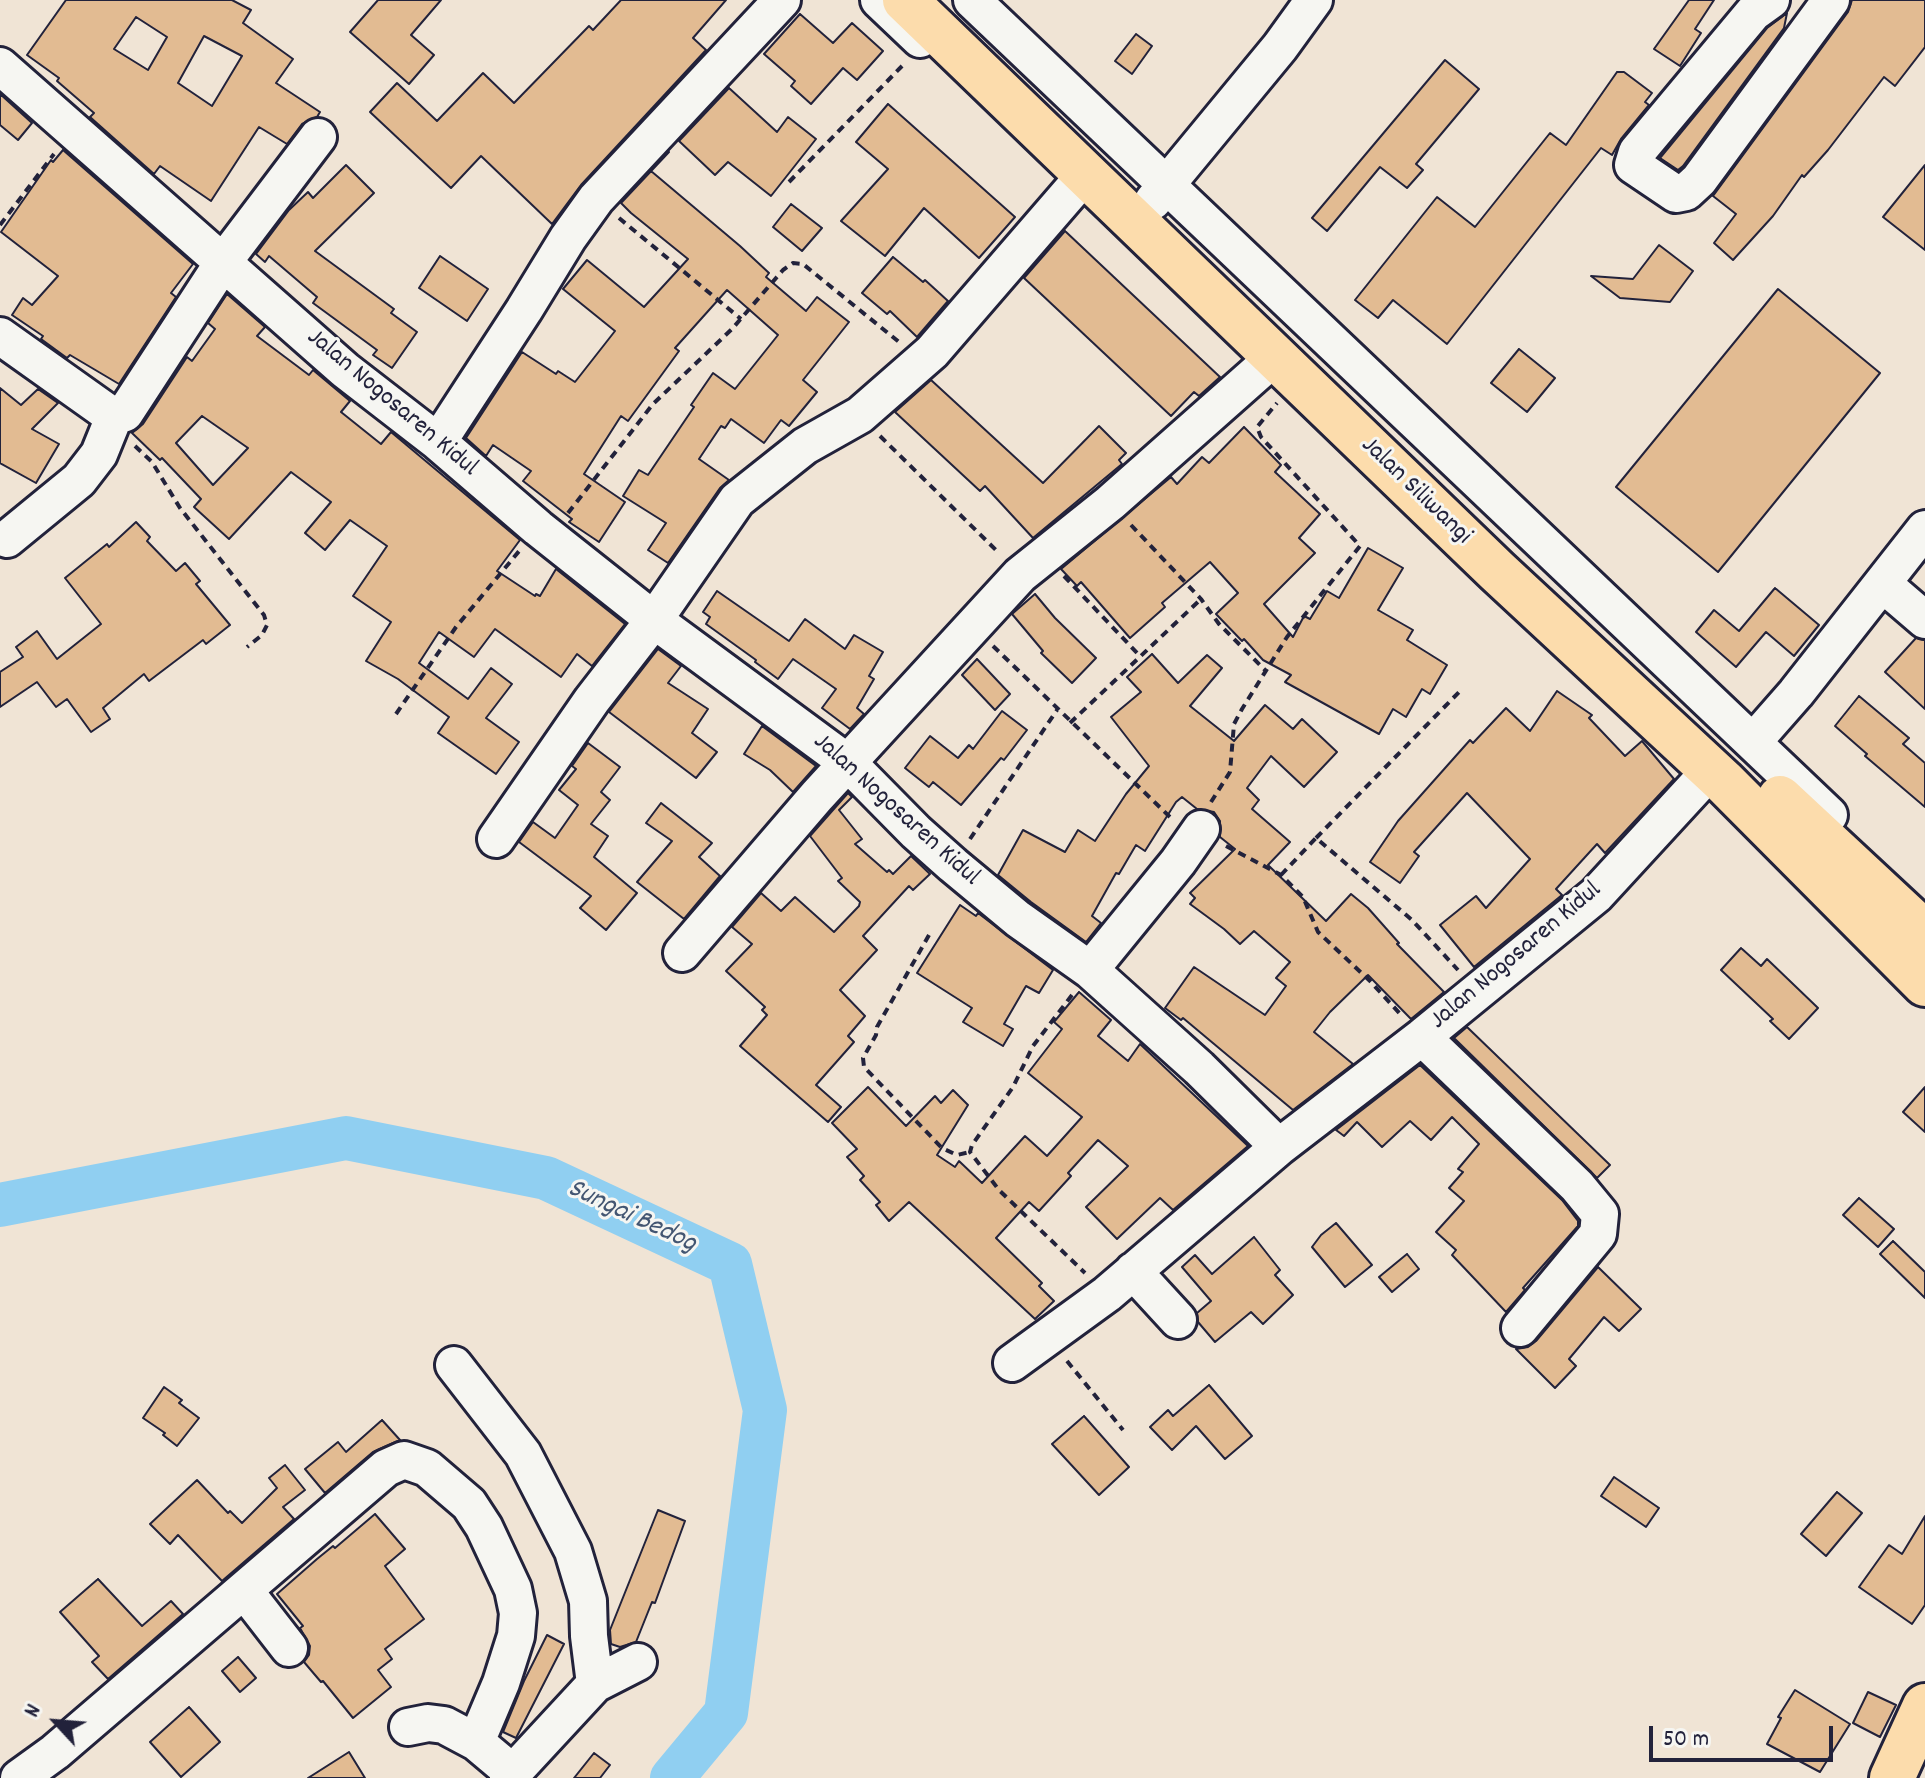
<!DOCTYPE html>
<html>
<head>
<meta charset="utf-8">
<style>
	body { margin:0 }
	#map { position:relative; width:1925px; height:1778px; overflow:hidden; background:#f0e4d5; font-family:Dekko,sans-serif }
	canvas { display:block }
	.north { position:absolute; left:16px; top:1682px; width:80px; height:80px; -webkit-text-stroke:6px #f6f6f2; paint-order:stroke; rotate:296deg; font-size:22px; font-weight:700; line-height:32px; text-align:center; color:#22223b }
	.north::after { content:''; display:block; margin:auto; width:28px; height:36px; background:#22223b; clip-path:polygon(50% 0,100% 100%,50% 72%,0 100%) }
	.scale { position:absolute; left:1649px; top:1726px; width:184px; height:36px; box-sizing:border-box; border:4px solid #22223b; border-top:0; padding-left:10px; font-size:24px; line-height:28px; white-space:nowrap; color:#22223b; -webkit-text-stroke:6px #f6f6f2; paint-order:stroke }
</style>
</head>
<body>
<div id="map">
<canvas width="1925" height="1778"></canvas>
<div class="north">N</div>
<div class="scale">50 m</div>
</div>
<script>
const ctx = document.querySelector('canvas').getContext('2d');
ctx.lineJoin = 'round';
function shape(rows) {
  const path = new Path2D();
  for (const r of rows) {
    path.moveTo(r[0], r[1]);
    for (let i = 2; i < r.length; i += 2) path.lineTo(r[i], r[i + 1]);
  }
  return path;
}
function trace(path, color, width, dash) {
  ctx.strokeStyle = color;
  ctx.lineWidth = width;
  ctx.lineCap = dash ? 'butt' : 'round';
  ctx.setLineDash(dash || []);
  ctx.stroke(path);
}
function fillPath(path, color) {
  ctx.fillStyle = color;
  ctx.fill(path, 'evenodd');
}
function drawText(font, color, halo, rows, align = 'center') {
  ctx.font = font + ' Dekko,sans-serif';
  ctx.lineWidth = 6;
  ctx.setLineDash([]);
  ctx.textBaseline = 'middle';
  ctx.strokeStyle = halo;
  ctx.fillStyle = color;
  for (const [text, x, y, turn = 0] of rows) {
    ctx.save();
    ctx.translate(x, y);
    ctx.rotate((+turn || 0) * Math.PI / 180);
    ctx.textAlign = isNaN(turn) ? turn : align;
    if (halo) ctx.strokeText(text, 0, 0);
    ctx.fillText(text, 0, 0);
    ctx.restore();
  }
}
trace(shape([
	[0,1205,346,1138,546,1178,730,1264,765,1410,726,1713,672,1778]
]), '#90cff1', 44);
const building = shape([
	[66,0,232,0,251,10,243,23,293,59,276,83,320,112,317,117,302,124,287,144,259,127,211,201,160,166,154,174,90,117,94,113,57,81,59,78,27,55,66,0],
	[136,17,167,37,148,70,114,49,136,17],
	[204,36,242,56,212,106,178,83,204,36],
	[378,0,441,0,411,35,434,55,409,84,350,32,378,0],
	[621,0,726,0,693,38,706,50,581,185,552,224,481,156,451,188,370,112,397,83,437,121,483,73,514,103,589,26,593,30,621,0],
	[1689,0,1714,0,1695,29,1701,33,1680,66,1654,49,1689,0],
	[1852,0,1925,0,1925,47,1895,86,1884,77,1828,150,1804,177,1802,175,1773,216,1733,260,1714,243,1736,214,1713,196,1848,12,1852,0],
	[1787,13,1784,28,1683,166,1678,170,1660,158,1767,28,1787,13],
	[800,14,833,43,852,23,883,51,857,80,843,68,811,104,791,86,795,81,764,54,800,14],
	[1136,34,1152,46,1132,74,1115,61,1136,34],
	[1445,60,1479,89,1416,164,1423,170,1407,188,1380,167,1327,231,1312,218,1445,60],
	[1617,72,1624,72,1652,93,1645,102,1649,105,1621,139,1612,155,1601,148,1447,344,1393,300,1378,318,1355,300,1437,197,1475,227,1550,133,1566,145,1617,72],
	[729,88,777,132,788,117,816,139,771,196,728,162,715,175,679,141,729,88],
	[0,94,32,123,18,140,0,125,0,94],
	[888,104,1015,217,979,258,924,208,885,256,841,221,888,169,856,142,888,104],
	[63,150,193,264,171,293,176,297,119,384,70,355,67,358,41,339,43,336,12,315,23,298,32,305,58,276,1,232,51,160,53,162,63,150],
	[669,152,651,171,740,246,769,273,766,277,806,311,817,297,849,322,803,380,817,392,789,426,781,420,764,443,731,419,725,428,721,426,699,459,729,480,720,488,668,563,648,550,666,523,623,496,639,470,648,475,694,407,691,405,713,373,735,389,778,335,727,290,675,348,679,351,628,421,621,416,584,474,625,502,599,542,569,522,572,519,523,481,531,471,493,445,486,456,466,438,522,352,556,374,558,371,575,382,615,331,563,289,587,260,644,307,688,259,631,213,621,203,669,152],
	[346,165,374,193,315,251,394,309,391,313,417,332,392,368,373,355,377,350,313,303,317,297,269,256,265,262,256,254,289,210,308,192,313,198,346,165],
	[1925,165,1925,250,1883,217,1925,165],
	[791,204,822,228,802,251,773,227,791,204],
	[1065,231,1220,377,1199,396,1194,392,1171,416,1024,278,1065,231],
	[1659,245,1693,271,1670,302,1620,298,1591,276,1633,279,1659,245],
	[440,256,488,289,467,321,419,288,440,256],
	[893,257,923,282,925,280,948,301,917,337,890,311,887,314,862,293,893,257],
	[1778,289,1880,373,1718,572,1616,487,1778,289],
	[227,294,265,327,257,336,309,375,313,370,350,401,341,412,381,444,391,432,520,540,497,571,535,596,536,594,540,596,556,569,625,624,592,666,577,654,561,677,495,629,474,657,439,632,419,663,468,699,491,668,512,684,486,718,519,742,496,774,438,733,449,717,398,679,366,661,391,622,353,596,387,546,350,520,325,550,305,533,331,502,291,472,229,539,194,507,201,499,162,458,160,460,132,433,143,424,187,357,192,361,215,329,208,323,227,294],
	[202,416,248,448,213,485,176,443,202,416],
	[1519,349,1555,378,1527,412,1491,383,1519,349],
	[931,380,1043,483,1099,426,1126,453,1119,460,1122,464,1033,538,985,486,980,491,895,412,931,380],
	[0,388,21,405,38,389,58,403,32,429,59,444,36,483,0,463,0,388],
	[1244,427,1281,465,1275,472,1320,514,1299,538,1315,553,1264,604,1293,637,1304,616,1310,619,1327,591,1339,598,1368,548,1403,568,1378,610,1413,630,1407,640,1447,665,1430,694,1422,689,1406,717,1393,709,1379,734,1285,682,1291,675,1263,660,1244,639,1242,641,1216,614,1238,593,1210,562,1162,603,1165,607,1130,638,1081,582,1077,586,1061,569,1171,477,1177,484,1202,457,1209,463,1244,427],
	[136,522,150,537,147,541,176,571,185,563,200,581,196,584,230,625,206,644,203,640,149,681,144,674,103,708,110,719,91,732,67,699,56,707,37,682,0,707,0,672,23,657,16,647,37,631,57,659,101,624,65,578,107,544,109,547,136,522],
	[1775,588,1819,625,1794,656,1766,632,1736,667,1696,632,1714,610,1739,631,1775,588],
	[717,591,789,641,805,619,845,649,854,635,883,652,869,676,874,679,857,708,864,714,850,729,822,708,836,689,793,659,778,679,755,662,756,660,706,624,710,617,703,612,717,591],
	[1035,594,1055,618,1096,658,1072,683,1041,653,1043,651,1012,614,1035,594],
	[1916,638,1925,640,1925,709,1885,672,1916,638],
	[658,649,681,666,668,683,708,709,692,733,717,752,696,778,609,712,658,649],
	[1152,654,1178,683,1207,655,1222,668,1190,706,1234,741,1265,705,1293,729,1302,719,1337,752,1304,787,1271,756,1247,788,1259,800,1252,809,1290,842,1268,865,1326,921,1351,894,1368,908,1399,943,1397,944,1444,992,1411,1019,1368,975,1330,1012,1314,1032,1353,1064,1293,1110,1183,1018,1181,1020,1165,1008,1194,967,1265,1015,1286,986,1276,978,1290,962,1254,931,1240,944,1224,929,1190,904,1195,898,1190,893,1235,849,1220,837,1220,821,1214,812,1197,809,1182,797,1176,802,1145,851,1136,845,1119,874,1116,873,1092,916,1101,923,1086,942,1031,902,998,875,1023,830,1065,852,1078,830,1095,841,1126,794,1149,766,1111,717,1141,692,1127,677,1152,654],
	[977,659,1010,694,995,710,962,675,977,659],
	[1557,691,1592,715,1589,718,1625,756,1642,741,1674,779,1605,853,1597,844,1556,889,1562,895,1474,967,1440,925,1476,896,1486,908,1530,859,1467,793,1414,852,1419,856,1400,883,1370,862,1398,821,1470,740,1473,743,1506,708,1530,731,1557,691],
	[1859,696,1909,738,1903,744,1925,763,1925,807,1865,756,1867,754,1835,726,1859,696],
	[1002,711,1027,730,1004,760,1001,758,961,805,933,782,929,787,905,768,930,736,958,758,969,745,973,749,1002,711],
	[762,726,816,766,793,792,770,770,744,754,762,726],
	[588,743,620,767,601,792,610,800,591,824,608,836,594,857,637,893,606,930,580,908,591,896,519,842,533,822,555,838,578,805,559,790,576,769,572,766,588,743],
	[848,793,852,797,839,810,862,839,855,844,887,872,889,870,893,874,911,856,930,874,913,890,909,886,863,936,877,950,840,990,865,1016,848,1036,854,1042,816,1085,841,1107,828,1122,740,1046,767,1015,762,1010,765,1007,726,971,752,944,732,927,761,893,781,911,795,897,834,932,859,906,860,902,838,881,842,878,810,836,848,793],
	[661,803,712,843,699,857,720,876,684,919,637,882,672,841,646,823,661,803],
	[960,905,976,916,978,913,1053,970,1039,993,1026,986,1004,1024,1013,1029,1003,1046,963,1022,972,1008,917,973,960,905],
	[1741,948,1761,966,1767,959,1818,1008,1789,1039,1770,1021,1773,1019,1721,970,1741,948],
	[1079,992,1111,1020,1098,1036,1128,1061,1140,1044,1248,1146,1173,1210,1160,1198,1117,1239,1086,1207,1128,1166,1098,1140,1068,1173,1071,1176,1039,1211,1029,1202,996,1238,1042,1283,1039,1286,1054,1301,1035,1319,909,1202,889,1221,876,1205,880,1202,860,1180,864,1176,847,1157,857,1149,832,1123,868,1087,906,1126,935,1096,941,1103,953,1090,968,1105,937,1155,955,1167,959,1161,982,1183,1025,1136,1047,1156,1082,1117,1028,1073,1062,1029,1054,1022,1079,992],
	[1467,1027,1610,1165,1597,1178,1454,1038,1467,1027],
	[1420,1065,1562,1200,1578,1221,1578,1226,1523,1288,1525,1290,1506,1312,1452,1255,1456,1250,1436,1232,1464,1201,1449,1188,1463,1172,1458,1169,1479,1144,1452,1117,1431,1140,1410,1121,1382,1147,1357,1122,1344,1136,1336,1130,1420,1065],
	[1925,1087,1925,1132,1903,1112,1925,1087],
	[1859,1198,1894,1229,1878,1247,1843,1215,1859,1198],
	[1336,1223,1372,1265,1345,1287,1312,1247,1321,1235,1336,1223],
	[1254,1237,1280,1270,1275,1275,1293,1295,1263,1324,1251,1312,1215,1342,1198,1322,1197,1313,1211,1301,1182,1267,1195,1255,1212,1274,1254,1237],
	[1893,1241,1925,1272,1925,1298,1880,1254,1893,1241],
	[1407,1254,1419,1269,1392,1292,1379,1277,1407,1254],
	[1598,1267,1641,1309,1619,1331,1604,1317,1569,1359,1576,1366,1555,1388,1516,1349,1528,1347,1536,1341,1598,1267],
	[1209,1385,1252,1436,1225,1459,1196,1426,1172,1450,1150,1427,1168,1410,1173,1416,1209,1385],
	[164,1387,182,1400,179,1403,199,1418,177,1446,163,1435,165,1433,143,1418,164,1387],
	[1084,1416,1129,1467,1099,1495,1052,1444,1084,1416],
	[382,1420,400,1440,373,1452,325,1493,305,1469,338,1442,346,1452,382,1420],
	[285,1465,305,1490,283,1507,294,1519,222,1581,178,1535,170,1544,150,1524,197,1480,228,1513,230,1511,242,1523,277,1488,269,1478,285,1465],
	[1614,1477,1659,1508,1646,1527,1601,1496,1614,1477],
	[1837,1492,1862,1513,1826,1556,1801,1534,1837,1492],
	[658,1510,685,1521,655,1603,652,1602,636,1642,620,1647,611,1644,610,1630,658,1510],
	[375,1514,405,1549,385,1566,424,1619,385,1649,392,1659,378,1670,391,1687,353,1718,323,1681,321,1682,304,1662,309,1655,310,1646,300,1628,303,1626,277,1594,317,1559,333,1546,335,1548,375,1514],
	[1925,1516,1925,1605,1912,1624,1859,1587,1889,1545,1902,1554,1925,1516],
	[98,1579,142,1626,171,1601,183,1614,108,1679,92,1662,99,1656,60,1612,98,1579],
	[547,1635,564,1644,516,1738,503,1732,524,1681,547,1635],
	[238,1657,256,1678,240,1692,222,1671,238,1657],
	[1795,1690,1850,1724,1820,1772,1767,1744,1781,1718,1778,1717,1795,1690],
	[1868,1692,1896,1705,1880,1737,1853,1723,1868,1692],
	[189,1707,220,1742,181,1777,150,1742,189,1707],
	[349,1752,365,1778,308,1778,349,1752],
	[594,1753,610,1765,600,1778,574,1778,594,1753]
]);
fillPath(building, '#e2bb92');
trace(building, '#22223b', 2);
const minor = shape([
	[879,0,920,39],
	[972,0,1829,815],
	[1771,0,1753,13,1637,152,1633,165,1676,194,1686,192,1699,180,1831,0],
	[0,66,345,370,438,442,538,528,654,620,848,763,916,832,953,865,1018,919,1090,970,1199,1068,1279,1147,1422,1037,1596,895,1699,783],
	[1153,201,1280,47,1314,0],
	[0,336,114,417,125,413,224,261,318,137],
	[438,442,524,310,568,238,596,199,782,0],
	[7,539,79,480,99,454,114,417],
	[1883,584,1925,620],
	[1753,742,1796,693,1925,529],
	[496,839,592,700,654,620,737,500,805,446,860,415,932,352,1072,190],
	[682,953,817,796,1020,575,1110,503,1259,371],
	[1090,970,1178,862,1201,829],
	[1422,1037,1577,1186,1600,1214,1598,1234,1520,1328],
	[1133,1271,1178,1320],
	[1012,1363,1107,1294,1279,1147],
	[454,1365,523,1454,573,1551,588,1601,589,1636,595,1684],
	[244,1590,289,1648],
	[408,1727,428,1723,444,1725,476,1742],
	[19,1778,55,1752,386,1468,404,1460,427,1468,469,1504,484,1527,513,1589,518,1613,516,1636,501,1683,476,1742,513,1773],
	[508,1778,595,1684,638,1662]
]);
const major = shape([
	[1892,1778,1925,1706]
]);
const highway = shape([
	[905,0,1497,571,1723,781,1925,984],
	[1780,798,1925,933]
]);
trace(minor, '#22223b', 42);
trace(major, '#22223b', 50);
trace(highway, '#22223b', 50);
trace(shape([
	[789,182,904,64],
	[619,218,741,319],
	[0,225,54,154],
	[880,436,999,553],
	[135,446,152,462,180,508,264,615,267,625,262,635,247,647],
	[568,513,653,404,732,329,783,270,793,263,803,264,899,342],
	[1131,525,1201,599,1219,624,1265,670],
	[1064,576,1139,655],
	[993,646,1171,818],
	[396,714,456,627,520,550],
	[1070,723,1201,599],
	[1211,802,1230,772,1234,724,1242,709,1287,637,1360,546,1261,437,1257,427,1277,403],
	[1316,838,1462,689],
	[970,839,1057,710],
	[1226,846,1281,875,1303,897,1318,932,1370,981,1402,1016],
	[1281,875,1316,838,1412,920,1458,970],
	[929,935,877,1027,876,1035,863,1058,864,1067,942,1148,957,1155,970,1152],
	[1072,995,1033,1046,1013,1087,972,1145,970,1152,999,1190,1085,1273],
	[1067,1361,1123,1430]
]), '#22223b', 4, [8, 6]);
trace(minor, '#f6f6f2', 36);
trace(major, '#fcdcac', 44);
trace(highway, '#fcdcac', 44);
drawText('26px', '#22223b', '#f6f6f2', [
	["Jalan Nogosaren Kidul",391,404,40],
	["Jalan Siliwangi",1415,492,44],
	["Jalan Nogosaren Kidul",895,811,42],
	["Jalan Nogosaren Kidul",1517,957,-40]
]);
drawText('italic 28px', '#435672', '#f6f6f2', [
	["Sungai Bedog",631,1218,25]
]);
</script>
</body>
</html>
